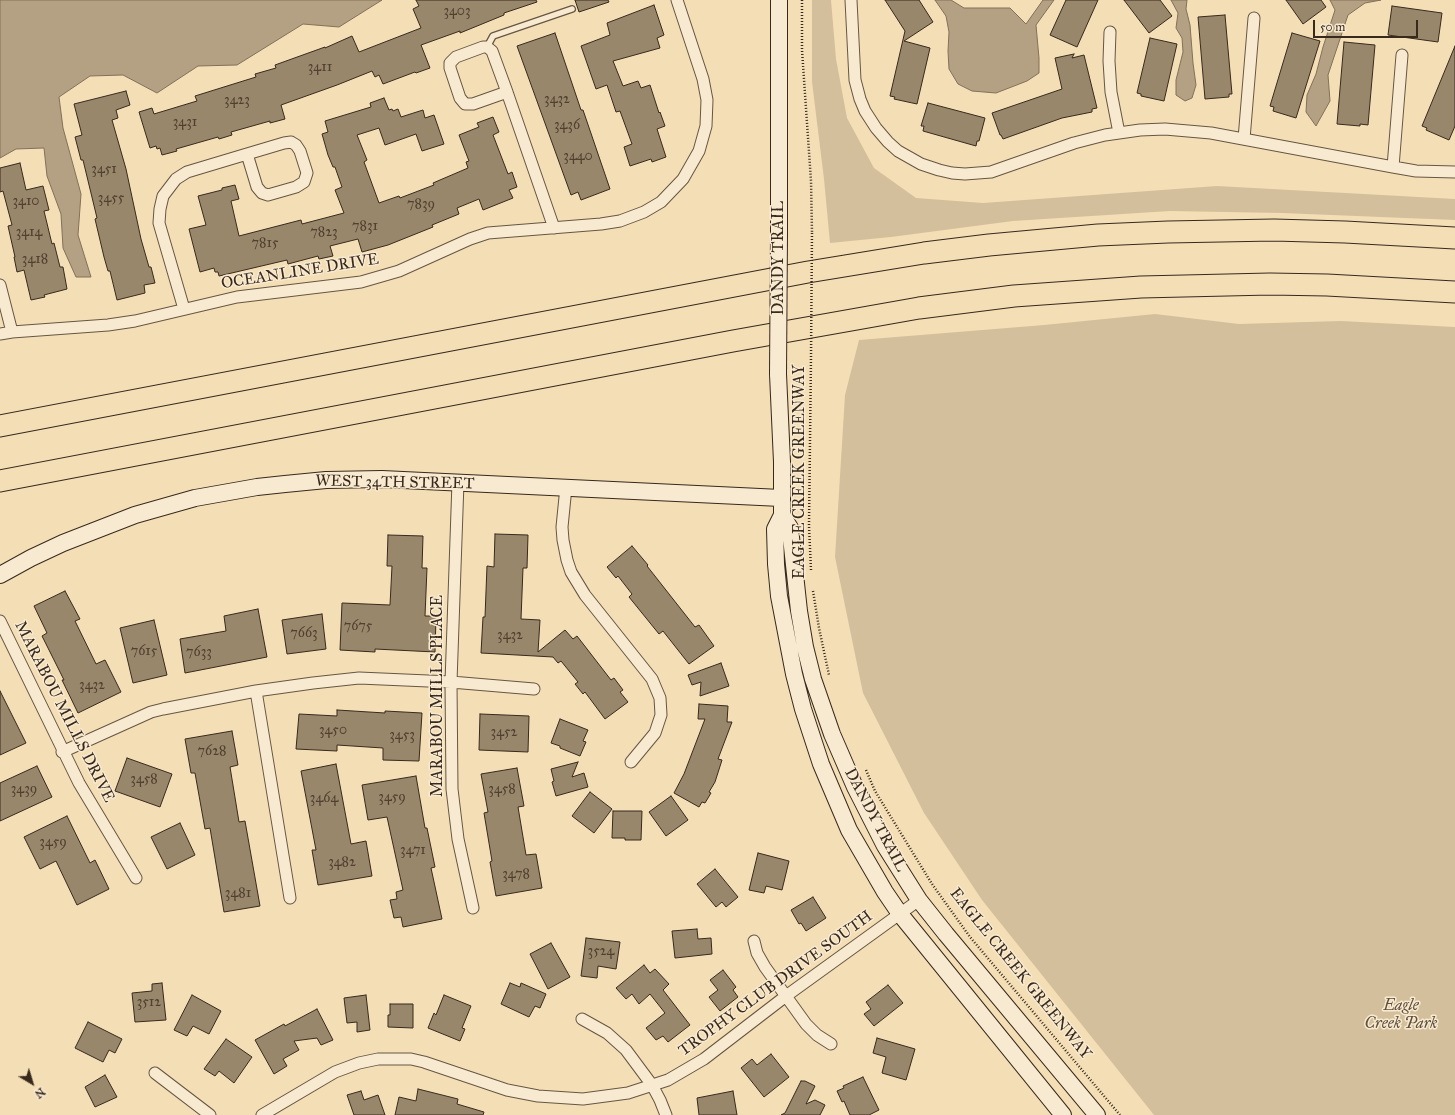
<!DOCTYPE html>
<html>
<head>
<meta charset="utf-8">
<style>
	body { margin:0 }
	#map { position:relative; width:1455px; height:1115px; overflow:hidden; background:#f4deb6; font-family:"IM FELL Great Primer",serif }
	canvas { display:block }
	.north { position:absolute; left:12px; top:1063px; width:40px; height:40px; -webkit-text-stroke:3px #f8ead0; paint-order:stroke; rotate:142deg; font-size:11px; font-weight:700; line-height:16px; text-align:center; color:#37291c }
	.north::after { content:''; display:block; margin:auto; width:14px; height:18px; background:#37291c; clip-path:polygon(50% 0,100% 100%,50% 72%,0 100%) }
	.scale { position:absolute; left:1313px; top:20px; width:105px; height:18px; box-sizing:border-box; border:2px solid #37291c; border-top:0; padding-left:5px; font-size:12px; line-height:14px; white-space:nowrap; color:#37291c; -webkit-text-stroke:3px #f8ead0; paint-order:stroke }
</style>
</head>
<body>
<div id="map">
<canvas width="1455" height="1115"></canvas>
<div class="north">N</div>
<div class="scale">50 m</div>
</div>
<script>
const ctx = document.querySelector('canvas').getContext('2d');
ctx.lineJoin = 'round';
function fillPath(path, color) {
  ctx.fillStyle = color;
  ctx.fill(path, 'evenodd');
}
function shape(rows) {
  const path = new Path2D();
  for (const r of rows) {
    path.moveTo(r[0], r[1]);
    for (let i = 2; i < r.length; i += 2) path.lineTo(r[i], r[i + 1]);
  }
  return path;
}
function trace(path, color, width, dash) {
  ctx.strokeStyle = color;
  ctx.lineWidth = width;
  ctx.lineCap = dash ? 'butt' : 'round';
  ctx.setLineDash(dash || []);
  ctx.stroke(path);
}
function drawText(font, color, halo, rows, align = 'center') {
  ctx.font = font + ' "IM FELL Great Primer",serif';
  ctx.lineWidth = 3;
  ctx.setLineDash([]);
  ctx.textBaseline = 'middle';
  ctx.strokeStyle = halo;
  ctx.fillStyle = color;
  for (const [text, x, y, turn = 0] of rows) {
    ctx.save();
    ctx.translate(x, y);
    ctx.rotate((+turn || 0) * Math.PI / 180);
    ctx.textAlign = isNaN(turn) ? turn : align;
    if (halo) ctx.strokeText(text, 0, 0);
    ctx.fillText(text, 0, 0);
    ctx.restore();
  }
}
fillPath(shape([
	[812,0,831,0,836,59,847,118,874,168,916,198,983,203,1217,186,1455,199,1455,220,1282,213,1170,211,1013,221,891,237,830,243,824,179,812,82],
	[1155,314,1239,324,1341,321,1455,327,1455,1115,1154,1115,982,900,924,813,863,693,835,557,845,395,859,340,1044,325]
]), '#d4bf9c');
const water = shape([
	[0,0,382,0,339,27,303,24,237,65,198,66,157,93,123,75,90,76,59,97,63,128,81,194,78,235,91,277,76,277,63,248,61,214,47,176,44,148,16,149,0,158,0,0],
	[935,0,951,0,964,8,1010,8,1026,24,1043,0,1054,0,1036,25,1039,58,1039,73,1027,81,996,93,972,91,958,84,949,69,948,51,949,32,946,16,935,0],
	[1171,0,1187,0,1186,9,1190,25,1193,63,1196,85,1192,98,1185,101,1176,95,1176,80,1183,52,1182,38,1176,28,1178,13,1171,0],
	[1330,0,1381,0,1365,3,1348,15,1328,75,1330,101,1316,126,1306,112,1307,95,1316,74,1323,47,1335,10,1330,0]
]);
fillPath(water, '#b4a082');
trace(water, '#827059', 1);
const building = shape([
	[416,0,536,0,537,2,504,13,504,15,460,33,460,31,421,45,430,68,416,73,415,72,383,84,379,75,375,77,372,71,337,85,281,105,285,119,270,123,270,121,231,132,232,135,219,139,218,137,176,149,177,151,162,155,160,148,157,149,156,146,150,148,139,112,152,108,154,114,197,101,195,96,256,77,255,74,276,68,275,65,325,47,325,48,352,36,359,52,421,28,413,9,419,6,416,0],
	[575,0,608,0,609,2,579,12,575,0],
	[885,0,919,0,933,22,904,41,930,48,917,104,894,99,895,97,890,96,905,31,885,0],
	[1066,0,1098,0,1077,47,1050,35,1066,0],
	[1124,0,1160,0,1172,16,1149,33,1124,0],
	[1286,0,1321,0,1326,7,1303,24,1286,0],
	[654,5,664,35,657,38,660,48,613,61,623,86,638,81,641,88,650,85,659,113,660,112,665,126,657,129,666,157,652,162,651,159,630,166,624,147,632,144,620,111,616,112,607,85,596,89,581,46,610,35,607,23,654,5],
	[1392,6,1442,13,1438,42,1388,35,1392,6],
	[1225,15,1232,94,1229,94,1229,97,1205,99,1198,17,1225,15],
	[555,33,581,110,583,110,610,189,581,200,578,192,571,195,517,46,555,33],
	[1292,33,1320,41,1296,118,1273,111,1274,107,1270,106,1292,33],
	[1150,38,1177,44,1164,101,1141,96,1141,94,1137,93,1150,38],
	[1344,42,1375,45,1368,125,1360,124,1360,126,1337,124,1344,42],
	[1455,46,1455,126,1449,140,1426,130,1427,128,1422,126,1455,46],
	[1074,54,1072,58,1084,55,1097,108,1092,109,1092,112,1062,118,1003,139,1001,135,1000,135,992,113,1062,89,1055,58,1074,54],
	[126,91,130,105,116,110,118,118,112,120,126,169,141,239,149,267,151,267,155,283,144,285,145,293,117,300,110,271,108,271,104,257,95,219,97,218,83,160,81,160,75,137,82,135,74,104,126,91],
	[384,98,389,110,392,109,393,111,398,109,401,117,423,110,425,118,434,115,444,144,422,151,416,134,385,145,379,128,357,135,367,160,364,162,379,203,399,196,400,198,434,185,433,183,468,168,466,162,469,161,459,135,479,127,477,123,493,117,499,132,493,135,508,174,512,172,517,187,509,190,513,198,483,210,479,199,457,208,459,214,432,225,433,227,388,245,362,252,358,239,330,246,333,256,319,259,318,256,288,264,287,260,219,276,218,272,215,272,214,268,200,272,189,229,206,225,198,196,222,190,222,188,235,185,239,199,231,201,239,236,301,220,302,224,344,213,335,190,342,187,335,167,333,167,328,155,322,134,328,132,325,121,371,107,370,103,384,98],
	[928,103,985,118,979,141,977,141,976,146,923,131,924,126,921,126,928,103],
	[20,163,26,190,43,186,49,210,44,211,52,244,54,243,60,267,63,267,67,289,44,295,45,297,31,300,24,270,17,272,14,257,15,257,8,226,12,225,3,191,0,192,0,168,20,163],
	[495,534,528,535,527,568,523,568,521,619,540,620,538,652,565,630,573,639,577,636,611,680,614,678,623,690,620,692,628,702,605,719,585,692,583,694,575,684,578,682,561,661,558,663,553,657,481,653,483,617,485,617,487,566,494,567,495,534],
	[388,535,423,536,422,568,427,568,425,616,436,616,435,652,375,649,375,652,340,650,342,603,390,605,392,566,387,566,388,535],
	[632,546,648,565,647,566,695,627,699,625,714,646,689,664,663,631,659,634,629,597,632,594,618,576,616,578,607,567,632,546],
	[65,591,80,619,75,621,96,664,105,660,121,692,78,713,62,680,64,680,42,636,47,633,34,606,65,591],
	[258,609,267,657,185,673,180,639,226,631,224,616,258,609],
	[322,614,326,649,287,654,282,620,322,614],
	[154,620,167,675,133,683,120,628,154,620],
	[721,663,729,686,700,696,701,682,692,685,688,675,721,663],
	[0,691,26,743,0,755,0,691],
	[699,704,728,706,727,722,732,722,718,759,722,760,715,782,709,792,711,793,705,803,702,802,699,807,674,793,684,774,705,719,698,719,699,704],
	[337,710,385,713,385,711,422,713,419,761,383,760,383,748,337,745,337,751,296,749,299,714,337,716,337,710],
	[480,714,529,716,528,752,479,750,480,714],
	[560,719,588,730,583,741,586,742,580,756,560,748,560,746,551,743,560,719],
	[232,731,238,765,230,767,239,822,245,821,260,906,224,912,210,828,205,829,195,773,191,773,185,739,232,731],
	[127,758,172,774,160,807,115,791,127,758],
	[578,762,572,777,584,773,588,787,556,796,552,782,554,781,551,769,578,762],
	[336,764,351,844,366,841,372,876,318,885,312,850,316,850,301,771,336,764],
	[37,766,52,797,0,821,0,783,37,766],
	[517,768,524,806,518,807,526,855,536,854,542,888,496,896,490,862,492,861,484,813,488,812,481,774,517,768],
	[416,776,425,828,427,828,435,867,431,868,442,919,403,927,401,917,394,918,390,900,397,899,396,892,403,890,387,817,368,820,362,785,416,776],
	[590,792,612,809,594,833,572,816,590,792],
	[671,796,688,820,666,836,649,812,671,796],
	[613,811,642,811,641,840,625,840,625,838,612,838,613,811],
	[67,816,90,863,95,860,109,889,77,905,56,861,40,869,24,837,67,816],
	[180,823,195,855,167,869,151,837,180,823],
	[758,853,789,861,782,890,766,886,764,893,749,890,758,853],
	[715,869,738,897,726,907,722,902,716,907,697,884,715,869],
	[813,897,826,918,806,931,801,923,799,924,791,910,813,897],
	[697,929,698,939,711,938,712,954,675,958,672,931,697,929],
	[586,938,620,942,616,969,598,966,597,978,581,976,586,938],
	[551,943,570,977,548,989,530,954,551,943],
	[644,965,650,973,655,969,669,984,663,990,690,1025,668,1042,663,1036,656,1040,646,1028,665,1013,650,994,639,1004,632,994,626,999,616,988,644,965],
	[723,970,736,987,733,990,738,997,720,1011,709,997,718,990,710,980,723,970],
	[162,983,166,1020,135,1022,132,993,152,991,152,984,162,983],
	[510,983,520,987,521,983,546,994,540,1008,535,1006,529,1017,501,1004,510,983],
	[888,985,903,1003,874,1026,864,1014,871,1009,866,1002,888,985],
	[192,995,221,1011,209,1034,193,1026,187,1036,174,1030,192,995],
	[366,995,370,1030,357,1032,357,1022,347,1023,344,998,366,995],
	[444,995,471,1006,462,1028,465,1029,460,1041,428,1028,434,1013,436,1015,444,995],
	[390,1004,413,1004,413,1028,388,1027,388,1015,390,1015,390,1004],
	[317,1009,333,1040,321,1045,317,1038,294,1041,299,1050,283,1059,287,1066,274,1074,255,1040,284,1024,285,1026,317,1009],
	[88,1022,122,1039,115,1053,109,1050,103,1062,75,1048,88,1022],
	[877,1038,915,1049,906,1080,882,1073,886,1057,873,1053,877,1038],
	[226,1039,252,1057,234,1083,219,1071,215,1076,204,1069,226,1039],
	[771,1054,789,1077,764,1097,741,1068,752,1059,757,1065,771,1054],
	[105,1075,117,1097,95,1107,85,1087,105,1075],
	[863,1077,879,1110,869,1115,850,1115,844,1101,842,1102,837,1091,844,1088,843,1086,863,1077],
	[801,1081,805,1081,815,1086,806,1104,815,1100,825,1105,820,1115,781,1115,785,1113,801,1081],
	[418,1089,458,1099,457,1104,484,1112,483,1115,395,1115,399,1097,416,1101,418,1089],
	[361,1091,364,1100,378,1095,385,1115,354,1115,347,1095,361,1091],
	[733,1091,737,1115,699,1115,697,1098,733,1091]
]);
fillPath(building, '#99876c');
trace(building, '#37291c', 1);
const lane = shape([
	[487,47,493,36,572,9]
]);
const street = shape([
	[851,0,855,80,860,99,865,111,876,128,888,142,898,151,921,164,939,170,952,173,965,174,991,172,1074,143,1105,135,1140,130,1165,129,1211,133,1393,167,1416,171,1455,172],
	[1110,32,1109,61,1111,92,1119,133],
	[483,47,487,47,492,51,507,92,473,104,465,104,460,98,450,68,450,63,456,57,483,47],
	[507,92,554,228],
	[1244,139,1254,18],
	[291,142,296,145,300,151,307,173,304,182,296,187,268,195,262,193,257,187,247,154,284,143,291,142],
	[1393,167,1402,55],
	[0,285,12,332],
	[184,309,159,223,160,209,163,196,176,179,187,172,247,154],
	[0,334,12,332,108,325,135,321,237,297,361,282,399,271,470,239,488,233,601,224,620,221,644,212,661,202,683,179,699,151,706,126,707,100,703,79,677,0],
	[458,482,451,682,452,789,458,839,473,908],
	[566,487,562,527,563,540,567,560,571,572,585,595,652,679,660,698,661,715,655,733,631,762],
	[0,621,79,783,136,878],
	[256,691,290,898],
	[62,752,151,712,163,709,256,691,313,683,359,678,451,682,534,689],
	[754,941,757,953,765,967,806,1024,817,1035,831,1044],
	[582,1019,607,1033,626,1050,652,1085,660,1100,666,1115],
	[155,1073,210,1115],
	[262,1115,335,1072,359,1063,378,1059,411,1059,424,1062,507,1090,538,1096,583,1099,628,1093,668,1080,704,1059,786,996,919,900]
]);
const secondary = shape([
	[779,234,779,0],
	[778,374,782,462,782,515,775,529,776,564,779,596,794,674,803,709,821,764,849,830,885,892,900,914,1063,1115],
	[782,515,790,528,799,611,805,647,813,679,832,734,855,787,885,846,919,900,946,934,1097,1115],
	[0,575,31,558,63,543,135,515,195,498,257,487,285,484,326,480,382,479,781,498]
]);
const highway = shape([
	[0,426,808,272,924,253,989,245,1098,235,1168,232,1274,230,1345,232,1455,238],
	[0,481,733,341,919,308,1014,296,1141,287,1270,284,1327,285,1455,292]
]);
trace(lane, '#665642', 8);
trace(street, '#665642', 13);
trace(secondary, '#37291c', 18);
trace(highway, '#37291c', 23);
trace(shape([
	[802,0,802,50,811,181,812,232],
	[811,570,809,526,811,357],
	[813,591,819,628,829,675],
	[866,770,875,791,932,884,970,937,1120,1115]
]), '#37291c', 2.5, [1, 2]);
trace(lane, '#f8ead0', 5.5);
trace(street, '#f8ead0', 11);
trace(secondary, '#f8ead0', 16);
trace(highway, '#f4deb6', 21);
const secondaryBridge = shape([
	[778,374,779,234]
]);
trace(secondaryBridge, '#37291c', 18, []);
trace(shape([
	[811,357,812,232]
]), '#37291c', 2.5, [1, 2]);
trace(secondaryBridge, '#f8ead0', 16);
drawText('14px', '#504030', null, [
	["3403",457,12],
	["3411",320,68],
	["3432",557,100],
	["3423",237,101],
	["3431",185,123],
	["3436",567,126],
	["3440",578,157],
	["3451",104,170],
	["3455",111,199],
	["3410",26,202],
	["7839",421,205],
	["7831",365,227],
	["3414",29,233],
	["7823",324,233],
	["7815",265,244],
	["3418",35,260],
	["7675",358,627],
	["7663",304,634],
	["3432",510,636],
	["7615",144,652],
	["7633",199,653],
	["3432",92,686],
	["3450",333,731],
	["3452",504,733],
	["3453",402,736],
	["7628",212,752],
	["3458",144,780],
	["3439",24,790],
	["3458",502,790],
	["3459",392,798],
	["3464",324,799],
	["3459",53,843],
	["3471",413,851],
	["3482",342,863],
	["3478",516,875],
	["3481",238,894],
	["3524",601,952],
	["3512",149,1003]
]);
drawText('16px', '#37291c', '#f8ead0', [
	["DANDY TRAIL",779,258,-90],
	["OCEANLINE DRIVE",300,272,-9],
	["EAGLE CREEK GREENWAY",800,472,-90],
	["WEST 34TH STREET",395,483,1],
	["MARABOU MILLS PLACE",438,696,-90],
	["MARABOU MILLS DRIVE",64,712,63],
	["DANDY TRAIL",875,820,62],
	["EAGLE CREEK GREENWAY",1020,974,51],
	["TROPHY CLUB DRIVE SOUTH",776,984,-36]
]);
drawText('italic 16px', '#5e4e3c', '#f8ead0', [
	["Eagle",1401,1006],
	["Creek Park",1401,1024]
]);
</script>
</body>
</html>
